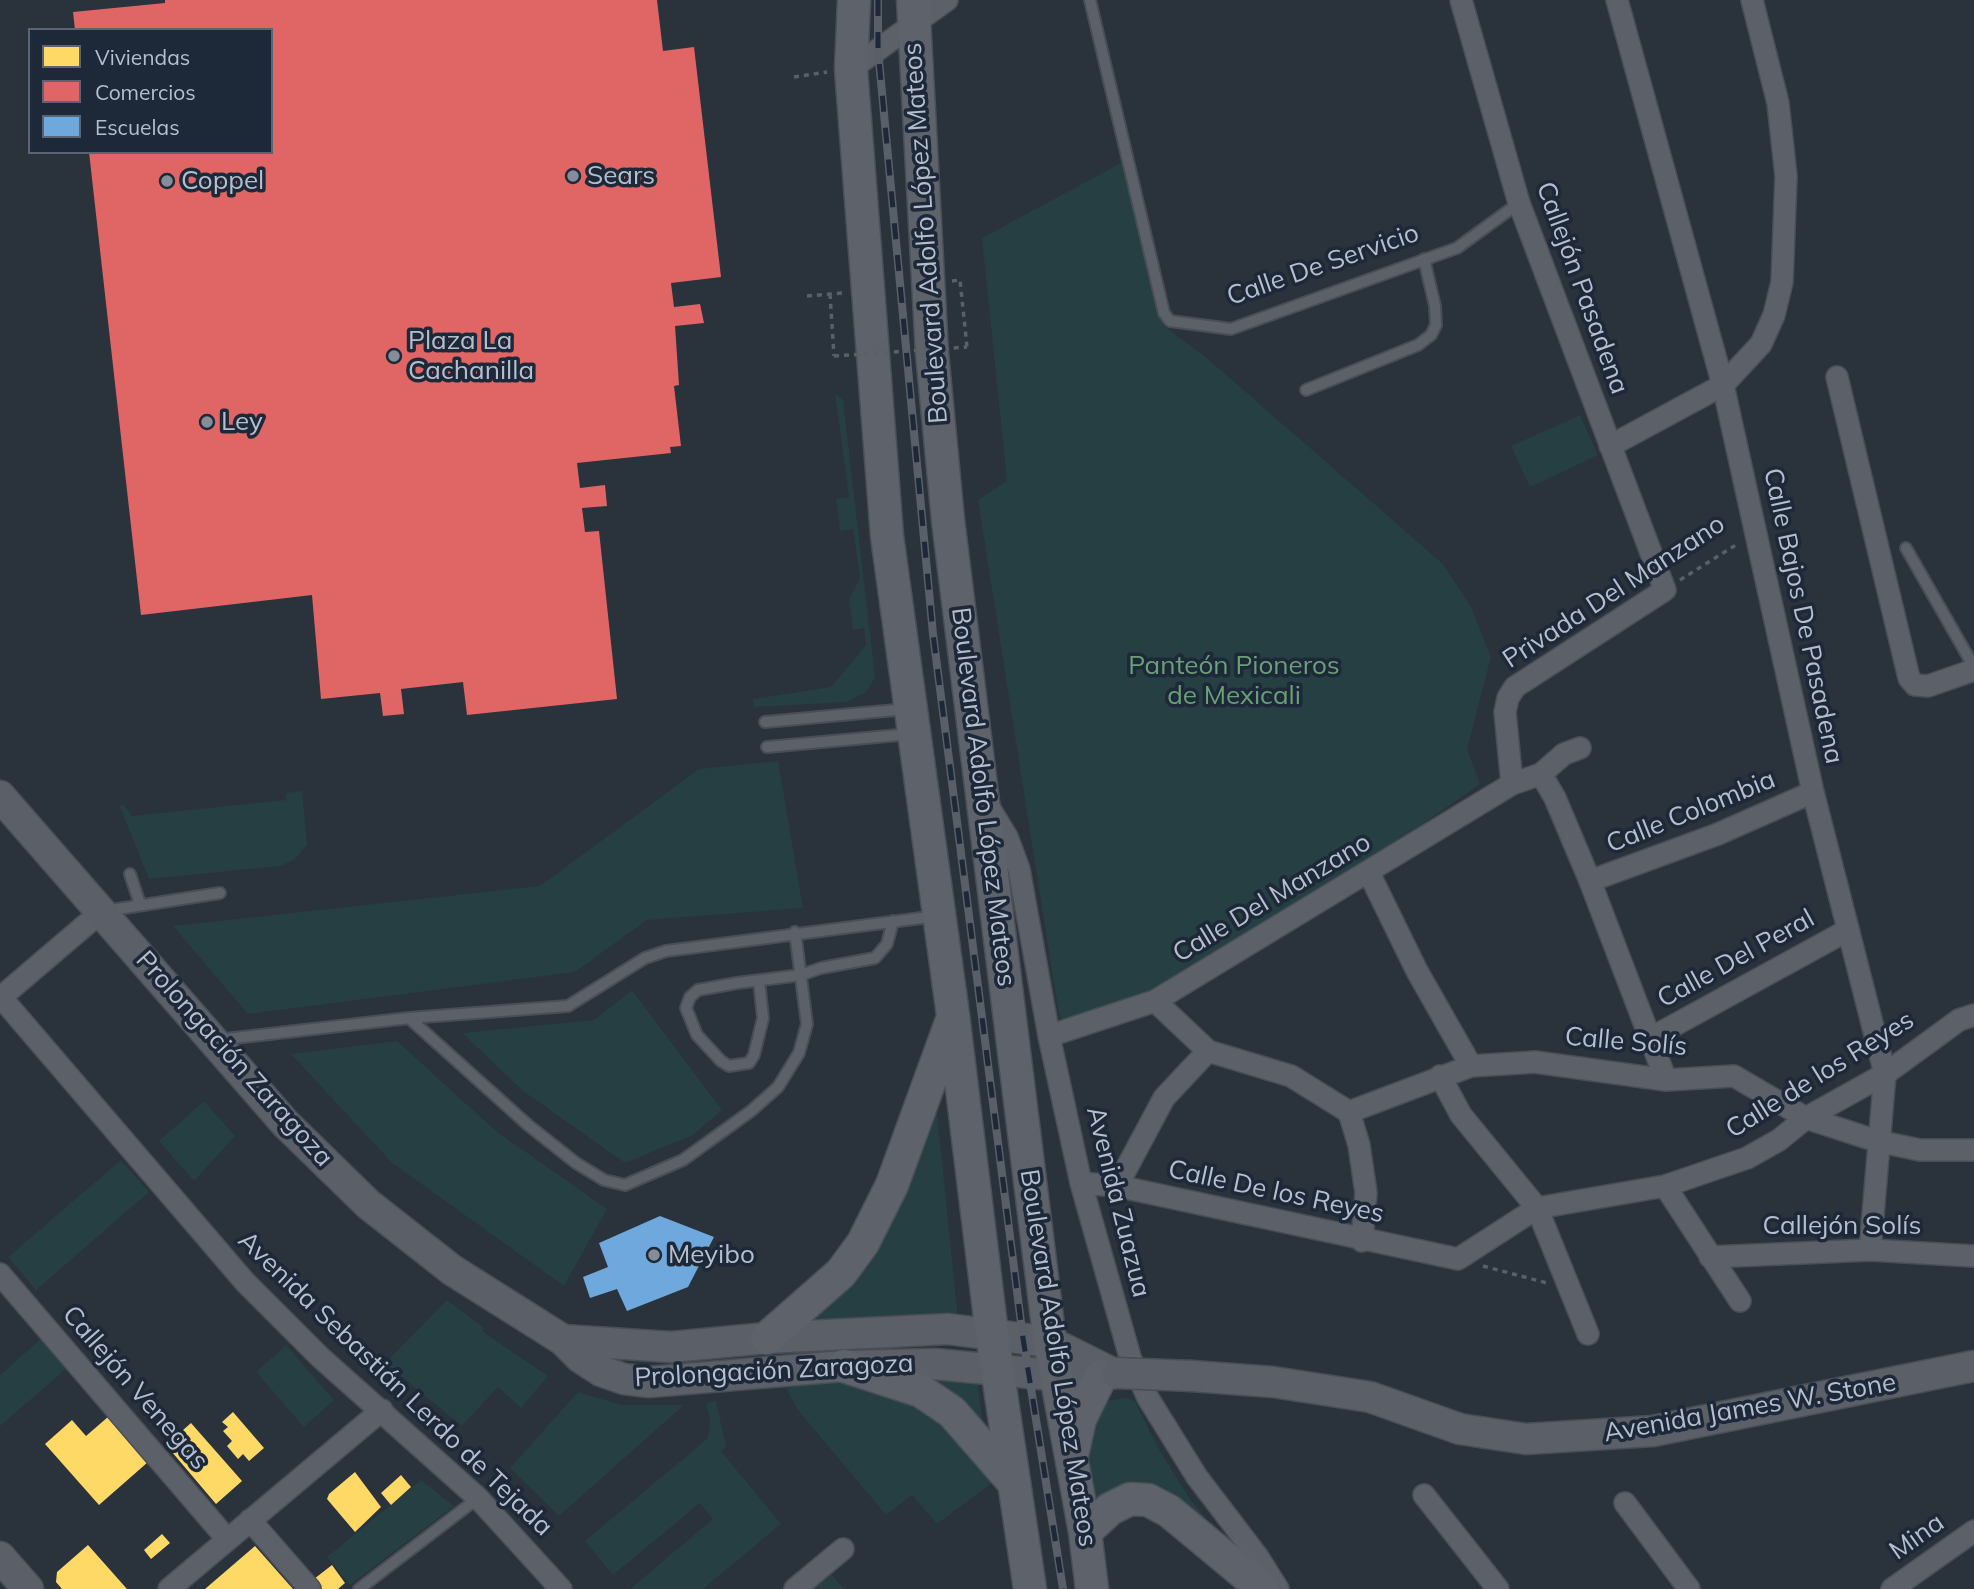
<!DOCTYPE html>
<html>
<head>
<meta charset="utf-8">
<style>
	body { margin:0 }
	#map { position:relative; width:1974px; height:1589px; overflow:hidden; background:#2a323c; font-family:Mulish,sans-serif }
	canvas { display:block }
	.legend { position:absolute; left:28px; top:28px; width:245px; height:126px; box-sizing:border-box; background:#1d2838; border:2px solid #5a6474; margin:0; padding:9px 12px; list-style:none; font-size:21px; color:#b5becd }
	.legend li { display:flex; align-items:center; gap:14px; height:35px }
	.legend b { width:35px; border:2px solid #5a6474 }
</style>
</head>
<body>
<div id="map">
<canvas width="1974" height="1589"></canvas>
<ul class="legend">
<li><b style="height:19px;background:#ffd966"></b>Viviendas</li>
<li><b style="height:19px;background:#e06666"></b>Comercios</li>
<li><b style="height:19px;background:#6fa8dc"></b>Escuelas</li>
</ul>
</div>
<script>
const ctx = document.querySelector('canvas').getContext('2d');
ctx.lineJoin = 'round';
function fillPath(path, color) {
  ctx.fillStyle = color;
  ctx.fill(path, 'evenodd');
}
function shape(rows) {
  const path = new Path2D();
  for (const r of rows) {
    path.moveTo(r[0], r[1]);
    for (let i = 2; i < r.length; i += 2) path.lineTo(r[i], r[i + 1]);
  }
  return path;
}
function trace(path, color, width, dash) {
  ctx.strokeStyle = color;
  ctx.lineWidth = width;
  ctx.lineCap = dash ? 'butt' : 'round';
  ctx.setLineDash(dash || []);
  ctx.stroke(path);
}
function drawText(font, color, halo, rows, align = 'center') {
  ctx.font = font + ' Mulish,sans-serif';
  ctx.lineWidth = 7;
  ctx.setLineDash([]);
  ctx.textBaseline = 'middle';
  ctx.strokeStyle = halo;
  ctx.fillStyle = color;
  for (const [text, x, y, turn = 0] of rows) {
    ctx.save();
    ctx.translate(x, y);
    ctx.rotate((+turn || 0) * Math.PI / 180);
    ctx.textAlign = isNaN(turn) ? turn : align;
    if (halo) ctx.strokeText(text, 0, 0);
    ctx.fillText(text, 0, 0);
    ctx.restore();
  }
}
fillPath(shape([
	[1121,163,1164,326,1208,359,1443,564,1471,607,1491,657,1467,749,1480,784,1319,896,1154,995,1067,1025,1060,1017,1053,978,978,500,1007,481,982,238],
	[835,393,843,400,875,678,866,692,846,702,754,707,753,699,831,687,866,645,864,628,853,630,849,599,860,578,853,529,840,531,836,499,849,497],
	[1580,415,1598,455,1530,487,1511,446],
	[778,761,803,908,647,920,575,972,248,1014,173,926,540,886,699,769],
	[302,791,307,845,294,860,280,866,149,879,119,805,124,805,132,816,286,800,286,793],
	[632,990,722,1110,693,1135,625,1163,523,1091,462,1033,594,1020],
	[397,1041,496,1131,607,1209,564,1286,392,1163,291,1054],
	[935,1094,958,1318,807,1320],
	[204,1101,235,1136,194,1181,159,1141],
	[121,1160,149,1192,36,1290,8,1257],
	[447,1300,484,1328,482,1331,548,1376,521,1408,498,1387,462,1426,385,1363],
	[49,1332,75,1361,0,1426,0,1375],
	[286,1345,334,1400,304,1427,256,1372],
	[887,1370,977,1377,984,1436],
	[846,1378,941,1415,993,1482,937,1524,912,1495,886,1515,797,1409,786,1388],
	[578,1392,622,1405,684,1405,559,1516,510,1468],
	[1127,1398,1135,1402,1160,1451,1190,1499,1218,1533,1182,1509,1097,1507,1086,1444,1098,1407,1111,1400],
	[716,1401,726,1446,721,1451,781,1524,703,1589,630,1589,713,1519,700,1503,613,1575,585,1541,708,1438,710,1420,706,1403],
	[421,1480,454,1506,350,1585,327,1557],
	[825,1567,844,1589,796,1589]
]), '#263f43');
fillPath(shape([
	[116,1410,156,1455,99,1505,45,1444,72,1420,86,1436],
	[233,1412,264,1448,249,1461,243,1454,238,1459,227,1446,232,1441,223,1431,228,1427,222,1422],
	[191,1423,242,1481,216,1504,166,1445],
	[355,1472,381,1507,355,1532,327,1499,329,1494],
	[401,1475,411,1487,391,1505,381,1493],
	[162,1534,170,1543,151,1559,144,1550],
	[88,1545,127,1589,62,1589,56,1582,57,1572],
	[255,1546,293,1589,205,1589],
	[332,1565,345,1583,338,1589,322,1589,314,1579]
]), '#ffd966');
fillPath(shape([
	[165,0,657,0,663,51,694,47,721,277,671,283,674,307,700,304,704,323,675,326,679,385,674,386,681,446,670,447,671,453,577,463,580,488,605,485,607,506,582,508,585,532,599,531,617,699,467,715,463,682,401,689,404,714,383,716,380,693,321,699,312,595,141,615,89,152,271,152,271,30,75,30,73,12,165,3]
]), '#e06666');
fillPath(shape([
	[660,1216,714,1237,688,1287,627,1311,617,1289,590,1298,583,1277,608,1267,599,1243]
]), '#6fa8dc');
const service = shape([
	[1090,0,1164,313,1170,321,1231,329,1457,248,1519,203],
	[1306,390,1418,345,1431,335,1436,325,1435,306,1424,259],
	[1906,548,1974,667],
	[765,722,907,709],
	[767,747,910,734],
	[130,874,140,904],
	[105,911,220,893],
	[759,981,763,1018,754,1055,749,1063,729,1066,721,1061,697,1035,686,1008,690,997,698,990,737,983,801,975,821,968,875,958,887,944,893,921],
	[409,1018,528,1125,576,1163,604,1180,625,1185,683,1160,751,1111,778,1087,799,1053,807,1024,795,932],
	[217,1040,409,1018,568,1006,645,958,666,951,937,916],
	[359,1589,478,1498]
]);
const minor = shape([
	[1461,0,1519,203,1665,590,1515,687,1508,698,1505,712,1512,784],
	[1617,0,1723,385,1813,792,1885,1074,1870,1250],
	[851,69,947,0],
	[1837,377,1909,678,1915,685,1928,686,1974,670],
	[1610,446,1723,385,1761,344,1774,315,1782,282,1786,176,1778,103,1752,0],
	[1541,774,1555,798,1590,881,1666,1080],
	[1541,774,1564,754,1580,748],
	[987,804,1007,837,1019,869,1049,1036,1081,1183,1130,1357,1148,1398,1197,1477,1258,1557,1278,1589],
	[1369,873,1417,971,1471,1066],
	[1590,881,1718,834,1813,792],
	[0,996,245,1282,320,1357,478,1498,561,1589],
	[0,998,102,911],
	[1155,1001,1208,1051,1291,1076,1349,1112,1359,1145,1366,1193,1362,1241],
	[1049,1036,1155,1001,1512,784,1541,774],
	[1651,1038,1848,930],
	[1440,1076,1461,1115,1537,1208,1588,1334],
	[1349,1112,1471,1066,1535,1062,1666,1080,1734,1076,1806,1118,1877,1141,1920,1150,1974,1150],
	[1081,1183,1117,1186,1458,1259,1537,1208,1665,1186,1747,1158,1779,1140,1806,1118,1885,1074,1959,1020,1974,1015],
	[1117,1186,1164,1098,1208,1051],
	[1665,1186,1740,1301],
	[1710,1257,1870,1250,1974,1256],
	[0,1274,227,1539],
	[1424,1495,1498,1589],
	[1625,1503,1689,1589],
	[250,1520,310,1589],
	[169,1589,382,1410],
	[795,1589,843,1549],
	[1892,1589,1974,1531]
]);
const secondary = shape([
	[0,796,285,1123,368,1204,452,1270,563,1340,581,1358,601,1371,624,1379,649,1382,844,1366,935,1364,1082,1378,1117,1373],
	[563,1340,671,1347,767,1338,948,1329,1050,1342,1112,1373],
	[1192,1376,1273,1382,1370,1397,1460,1429,1526,1439,1653,1431,1974,1366],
	[0,1557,28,1589]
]);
const primary = shape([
	[854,0,851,69,887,536,953,1015,992,1334,1030,1589],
	[913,0,932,353,948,520,1050,1342,1085,1532,1092,1589],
	[767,1338,841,1273,863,1243,892,1185,952,1020],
	[844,1366,921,1391,952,1412,1014,1483],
	[1073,1451,1080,1419,1101,1376],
	[1085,1532,1110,1509,1130,1499,1148,1500,1169,1511,1263,1589]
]);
trace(service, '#494e56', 14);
trace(minor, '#494e56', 24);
trace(secondary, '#494e56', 33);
trace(primary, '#494f58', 35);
trace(shape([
	[794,77,827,72],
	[952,281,960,280,967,347],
	[830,294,834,356],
	[807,296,843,293],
	[1680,580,1739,543],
	[1483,1266,1547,1283]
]), '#596067', 3.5, [5, 5]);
trace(service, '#5c6169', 10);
trace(minor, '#5c6169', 21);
trace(secondary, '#5a5f68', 30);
trace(primary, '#5e636b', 32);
const rail = shape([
	[878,0,878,50,933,634,1023,1338,1063,1589]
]);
trace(rail, '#595f68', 8);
trace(rail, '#1d2838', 5, [16]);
const secondaryBridge = shape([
	[1117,1373,1192,1376]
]);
trace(secondaryBridge, '#494e56', 33, []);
trace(shape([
	[834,356,967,347]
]), '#596067', 3.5, [5, 5]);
trace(secondaryBridge, '#5a5f68', 30);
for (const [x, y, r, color] of [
	[573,176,7,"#848d9a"],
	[167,181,7,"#848d9a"],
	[394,356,7,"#848d9a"],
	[207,422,7,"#848d9a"],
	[654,1255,7,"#848d9a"]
]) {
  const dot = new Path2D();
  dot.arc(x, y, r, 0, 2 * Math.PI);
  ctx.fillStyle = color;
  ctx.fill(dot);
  trace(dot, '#1d2838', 2.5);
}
drawText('26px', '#b5becd', '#1d2838', [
	["Sears",587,176],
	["Coppel",181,181],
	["Plaza La",408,341],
	["Cachanilla",408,371],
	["Ley",221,422],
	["Meyibo",668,1255]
], 'left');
drawText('26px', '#b5becd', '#1d2838', [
	["Boulevard Adolfo López Mateos",926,233,-94],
	["Calle De Servicio",1323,265,-19],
	["Callejón Pasadena",1582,288,70],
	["Privada Del Manzano",1614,592,-33],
	["Calle Bajos De Pasadena",1803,616,78],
	["Boulevard Adolfo López Mateos",983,797,83],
	["Calle Colombia",1691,812,-22],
	["Calle Del Manzano",1272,898,-31],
	["Calle Del Peral",1736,959,-29],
	["Calle Solís",1626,1042,5],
	["Prolongación Zaragoza",234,1059,48],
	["Calle de los Reyes",1820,1075,-32],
	["Calle De los Reyes",1276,1192,12],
	["Avenida Zuazua",1118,1202,76],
	["Callejón Solís",1842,1226],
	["Boulevard Adolfo López Mateos",1058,1358,81],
	["Prolongación Zaragoza",774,1371,-3],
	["Avenida Sebastián Lerdo de Tejada",395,1384,44],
	["Callejón Venegas",135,1388,49],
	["Avenida James W. Stone",1750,1408,-10],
	["Mina",1917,1537,-35]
]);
drawText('26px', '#6aa076', '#1d2838', [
	["Panteón Pioneros",1234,666],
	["de Mexicali",1234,696]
]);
</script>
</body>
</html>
